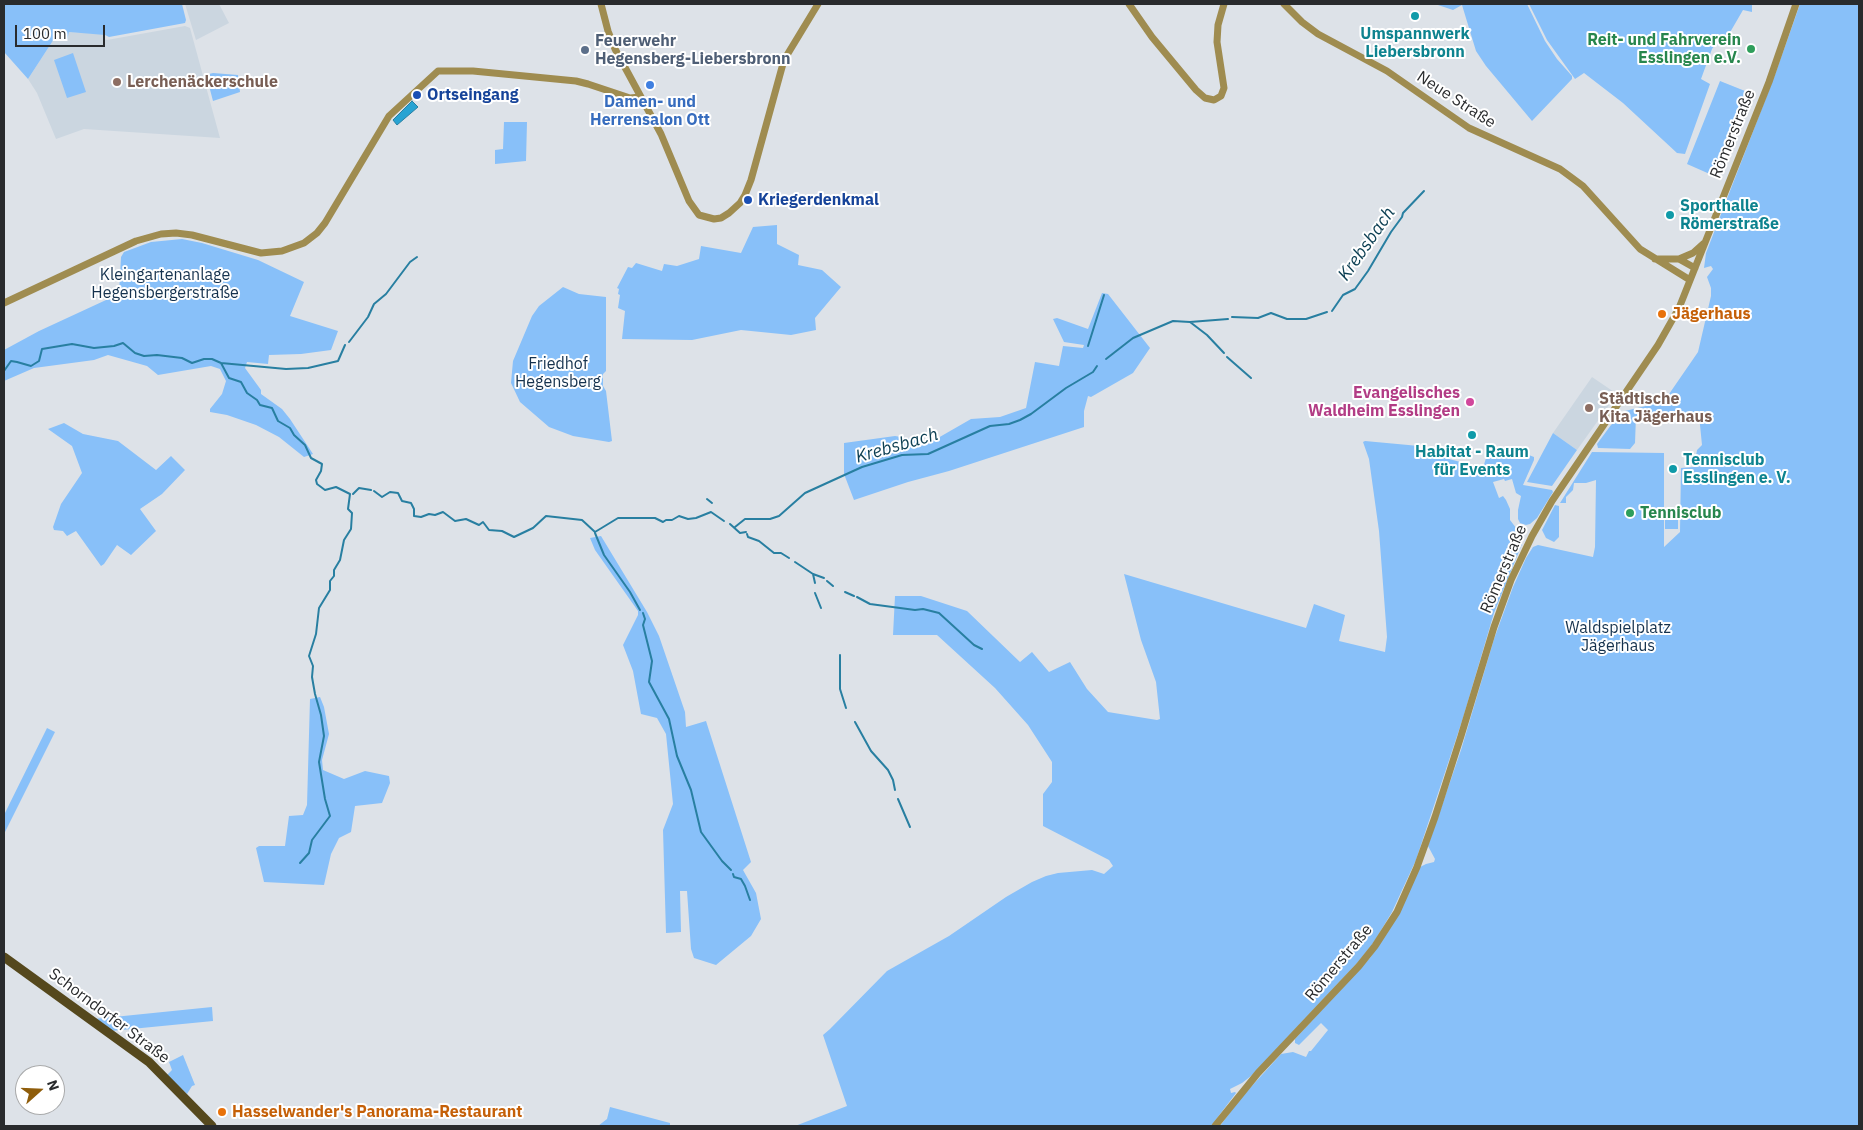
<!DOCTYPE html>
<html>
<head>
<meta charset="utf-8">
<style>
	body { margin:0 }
	#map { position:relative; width:1863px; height:1130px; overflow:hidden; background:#dde2e8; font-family:"IBM Plex Sans",sans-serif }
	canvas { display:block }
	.frame { position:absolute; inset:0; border:5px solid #292b2d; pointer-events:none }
	.north { position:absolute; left:15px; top:1065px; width:50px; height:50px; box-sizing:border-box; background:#fff; border:1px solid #a9aaab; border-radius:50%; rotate:70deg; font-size:14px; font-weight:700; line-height:20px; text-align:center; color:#292b2d }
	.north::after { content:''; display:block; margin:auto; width:18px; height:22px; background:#8f5d0b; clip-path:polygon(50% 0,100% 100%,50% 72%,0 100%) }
	.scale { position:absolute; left:15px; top:25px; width:90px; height:22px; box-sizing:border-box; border:2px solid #292b2d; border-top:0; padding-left:6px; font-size:15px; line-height:18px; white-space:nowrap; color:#292b2d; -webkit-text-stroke:4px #fff; paint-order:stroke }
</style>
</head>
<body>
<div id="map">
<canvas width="1863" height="1130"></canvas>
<div class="frame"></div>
<div class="north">N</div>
<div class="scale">100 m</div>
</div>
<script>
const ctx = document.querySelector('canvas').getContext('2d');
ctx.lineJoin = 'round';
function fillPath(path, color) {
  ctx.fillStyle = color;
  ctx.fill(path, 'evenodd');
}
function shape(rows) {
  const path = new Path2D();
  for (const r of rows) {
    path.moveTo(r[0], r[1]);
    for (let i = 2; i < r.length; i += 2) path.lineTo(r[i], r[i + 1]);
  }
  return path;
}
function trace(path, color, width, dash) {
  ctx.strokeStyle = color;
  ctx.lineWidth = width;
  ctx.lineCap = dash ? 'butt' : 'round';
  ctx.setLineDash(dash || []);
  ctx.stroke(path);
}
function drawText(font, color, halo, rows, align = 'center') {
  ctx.font = font + ' "IBM Plex Sans",sans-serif';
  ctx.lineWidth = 4;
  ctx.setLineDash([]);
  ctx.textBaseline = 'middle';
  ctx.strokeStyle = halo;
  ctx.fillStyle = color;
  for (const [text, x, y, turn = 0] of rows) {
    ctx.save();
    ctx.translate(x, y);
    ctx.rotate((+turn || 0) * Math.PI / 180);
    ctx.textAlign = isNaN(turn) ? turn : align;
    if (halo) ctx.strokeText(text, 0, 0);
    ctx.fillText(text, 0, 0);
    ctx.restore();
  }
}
fillPath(shape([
	[185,4,219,4,229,23,196,40],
	[185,26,190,28,220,138,84,129,56,139,37,93,28,79,54,39,67,40,69,32,103,34,103,39,107,40],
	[1592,377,1617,394,1577,450,1553,433]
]), '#cbd6e0');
fillPath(shape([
	[4,4,182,4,186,20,185,23,109,37,105,35,69,32,67,40,54,39,28,79,4,52],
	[1435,4,1527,4,1545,41,1557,59,1572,76,1572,79,1532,121,1486,66,1476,51,1462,5,1453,10],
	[1529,4,1752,4,1752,12,1743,10,1725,41,1717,42,1712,49,1701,79,1710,84,1685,154,1677,153,1623,103,1584,73,1575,79,1547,40],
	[1800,4,1859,4,1859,1126,1220,1126,1240,1099,1281,1054,1293,1052,1306,1057,1309,1051,1311,1051,1328,1030,1321,1023,1299,1045,1295,1043,1295,1039,1370,958,1399,914,1420,867,1426,864,1434,862,1435,859,1428,846,1461,750,1494,639,1513,587,1526,558,1533,547,1538,545,1593,557,1595,547,1596,480,1586,483,1574,483,1573,490,1566,497,1566,503,1560,503,1592,452,1664,453,1664,547,1680,532,1681,468,1694,467,1697,450,1702,445,1699,415,1693,414,1636,416,1635,443,1630,449,1598,448,1597,444,1611,425,1625,411,1650,405,1667,397,1698,352,1711,296,1711,288,1707,277,1713,269,1711,266,1704,268,1706,253,1776,72],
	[73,53,86,92,67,98,54,60],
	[213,73,238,75,240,92,213,101,207,78,209,74],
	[1720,81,1745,91,1712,175,1687,164],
	[504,122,527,122,526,161,495,164,495,150,503,149],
	[777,225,777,244,799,255,798,265,822,270,841,287,815,318,816,330,791,335,741,330,692,340,622,339,625,311,618,308,620,295,618,294,619,289,617,288,628,267,632,268,636,263,662,271,664,264,677,266,699,259,701,246,741,253,753,227],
	[182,239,202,243,258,260,304,282,290,316,338,331,331,350,301,354,269,355,268,364,247,362,245,368,261,390,261,394,282,409,290,419,313,454,304,457,279,437,256,425,227,415,210,412,210,409,222,394,226,381,220,369,211,366,158,375,147,366,108,355,94,360,34,368,4,381,4,350,39,331,119,294,121,257,124,252,151,242],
	[563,287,579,294,606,297,606,371,603,374,603,386,606,391,612,441,609,442,573,436,549,427,520,402,511,383,513,361,532,316,539,306],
	[1102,293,1108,294,1150,348,1133,373,1091,397,1088,396,1084,411,1084,427,949,471,908,482,854,500,844,474,844,443,895,436,931,442,971,419,1000,417,1026,408,1035,362,1059,366,1063,346,1083,348,1084,345,1064,342,1053,319,1057,318,1088,329],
	[64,423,83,434,118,441,156,470,171,456,185,470,162,494,140,509,156,531,131,555,117,545,104,564,101,566,76,531,67,536,63,531,54,530,53,527,61,504,82,473,72,446,48,429],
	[1553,433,1577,450,1552,486,1527,482],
	[1365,441,1419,446,1419,451,1483,468,1486,458,1516,450,1534,457,1534,460,1523,485,1552,490,1553,492,1537,518,1530,524,1526,525,1520,523,1518,519,1518,510,1521,496,1516,493,1512,479,1505,481,1504,479,1493,482,1499,498,1503,496,1506,500,1510,509,1510,520,1520,533,1522,544,1494,613,1463,718,1416,860,1392,912,1374,942,1358,962,1251,1076,1242,1083,1230,1089,1231,1093,1235,1092,1236,1093,1211,1126,795,1126,847,1106,823,1035,830,1029,887,971,949,936,1006,897,1032,882,1046,876,1058,873,1092,870,1104,874,1113,866,1109,860,1043,826,1043,794,1052,782,1052,762,1028,725,995,688,937,635,893,635,895,596,921,596,967,611,1020,662,1032,652,1049,672,1070,662,1087,689,1108,712,1157,720,1160,719,1156,682,1141,640,1124,574,1306,628,1314,604,1345,615,1339,641,1385,652,1387,637,1379,531,1369,459,1363,442],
	[1555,505,1559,506,1559,537,1554,542,1546,538,1542,530],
	[1665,511,1678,511,1678,529,1665,529],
	[601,536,647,612,659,636,685,712,686,727,706,721,751,862,743,870,756,893,761,919,751,936,716,965,694,958,691,949,687,891,680,891,681,932,666,933,663,830,673,804,666,734,657,718,641,714,633,671,623,645,638,615,638,611,595,550,590,538],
	[320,697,324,707,329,734,322,760,323,770,344,779,365,771,389,776,390,783,382,803,355,806,351,832,339,838,331,854,324,885,264,882,256,848,259,846,285,846,289,816,303,815,307,805,310,699],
	[47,728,55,732,4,834,4,815],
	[212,1007,213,1021,111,1031,94,1019],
	[183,1055,195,1085,192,1086,187,1094,167,1075,172,1070,169,1062],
	[610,1107,670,1123,670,1126,598,1126,607,1119]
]), '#88c0f9');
const water = shape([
	[412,101,418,107,397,125,393,120,412,101]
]);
fillPath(water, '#27a3d3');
trace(water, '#287fa1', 1);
trace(shape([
	[1332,311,1343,295,1355,289,1368,271,1391,232,1402,217,1403,213,1424,191],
	[1232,317,1258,318,1271,313,1287,319,1306,319,1327,312],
	[1190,322,1207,335,1224,353],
	[349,342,368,317,374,304,386,294,410,262,417,257],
	[1088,346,1104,295],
	[1227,357,1251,378],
	[1106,359,1133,338,1173,321,1190,322,1228,319],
	[221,363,286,369,308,368,338,361,345,345],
	[4,371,11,361,17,362,31,366,39,361,42,349,72,344,94,348,114,346,123,343,135,353,144,356,157,355,182,358,192,363,204,359,212,359,221,363,229,378,241,382,247,393,257,400,260,405,272,408,278,421,290,428,294,435,305,445,311,458,322,464,321,471,316,480,317,484,325,490,336,487,350,494,348,509,352,513,351,529,344,540,340,560,334,570,334,576,330,581,330,590,319,608,316,634,309,656,313,666,312,677,315,694,321,715,324,736,319,762,325,799,330,816,312,840,309,853,300,863],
	[374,491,382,497,390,492,398,493,402,501,411,503,414,509,414,516,421,517,429,514,435,515,443,512,455,521,466,519,479,525,483,522,489,530,502,531,514,537,533,528,546,516,582,520,595,532,618,518,655,518,663,522,666,520,672,520,679,516,688,519,696,518,711,512,724,521],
	[353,494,359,488,371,490],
	[707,499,712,503],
	[730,524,740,533,746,532],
	[735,527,745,519,770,519,779,516,805,493,862,467,902,455,928,454,990,426,1009,424,1020,420,1031,414,1066,388,1093,372,1097,366],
	[595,533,604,555,630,592,640,610],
	[747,534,748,537,759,541,774,553,781,553,789,558],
	[795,562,813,574,824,578],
	[813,574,815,583],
	[827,581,833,586],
	[845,592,854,596],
	[815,593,821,608],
	[857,597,870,604,915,610,923,609,939,613,974,645,982,649],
	[643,613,645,619,643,625,652,661,649,682,669,719,677,756,691,790,701,832,722,861,731,870],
	[840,655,840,689,846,708],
	[855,722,871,751,888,770,893,780,895,790],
	[898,799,910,827],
	[733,874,734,877,741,879,745,886,750,900]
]), '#287fa1', 2);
trace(shape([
	[601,4,608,31,615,49,661,134,689,201,699,215,714,219,721,218,729,213,740,203,745,195,751,180,784,60,818,4],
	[1129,4,1152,37,1196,90,1205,98,1214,100,1221,96,1224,88,1217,42,1218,25,1224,4],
	[1284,4,1302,22,1318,34,1387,71,1469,128,1560,169,1583,186,1640,249,1690,280],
	[1655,259,1679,259,1695,268],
	[1679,259,1693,253,1703,244],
	[4,303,136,241,161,234,176,233,192,235,261,253,282,251,304,243,317,233,325,223,389,116,438,71,473,71,576,81,588,84,630,98,640,97],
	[1215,1126,1258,1073,1359,966,1375,946,1397,912,1417,867,1435,817,1461,736,1494,627,1511,580,1532,536,1552,501,1658,345,1679,308,1769,82,1796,4]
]), '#9f8c50', 7);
trace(shape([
	[4,957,149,1062,212,1126]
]), '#55481d', 9);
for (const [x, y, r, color] of [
	[1415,16,5,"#0f9aa8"],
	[1751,49,5,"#2e9e5b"],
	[585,50,5,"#5c6f8a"],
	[117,82,5,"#8d6e63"],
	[650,85,5,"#3f7fe0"],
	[417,95,5,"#1a4fb4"],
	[748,200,5,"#1a4fb4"],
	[1670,215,5,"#0f9aa8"],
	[1662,314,5,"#e8710a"],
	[1470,402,5,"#d1479c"],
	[1589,408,5,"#8d6e63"],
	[1472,435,5,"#0f9aa8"],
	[1673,469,5,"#0f9aa8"],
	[1630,513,5,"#2e9e5b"],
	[222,1112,5,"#e8710a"]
]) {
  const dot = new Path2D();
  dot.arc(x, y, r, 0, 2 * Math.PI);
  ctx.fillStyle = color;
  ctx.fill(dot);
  trace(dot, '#fff', 2);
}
drawText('bold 16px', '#0d838f', '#fff', [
	["Umspannwerk",1415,34],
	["Liebersbronn",1415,52],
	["Sporthalle",1680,206,"left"],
	["Römerstraße",1680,224,"left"],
	["Habitat - Raum",1472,452],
	["für Events",1472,470],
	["Tennisclub",1683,460,"left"],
	["Esslingen e. V.",1683,478,"left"]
]);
drawText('bold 16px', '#27864d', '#fff', [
	["Reit- und Fahrverein",1741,40],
	["Esslingen e.V.",1741,58],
	["Tennisclub",1640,513,"left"]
], 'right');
drawText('bold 16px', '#4e5e75', '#fff', [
	["Feuerwehr",595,41],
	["Hegensberg-Liebersbronn",595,59]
], 'left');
drawText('bold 16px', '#785e54', '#fff', [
	["Lerchenäckerschule",127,82],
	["Städtische",1599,399],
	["Kita Jägerhaus",1599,417]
], 'left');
drawText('bold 16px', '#164399', '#fff', [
	["Ortseingang",427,95],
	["Kriegerdenkmal",758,200]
], 'left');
drawText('16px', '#292b2d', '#fff', [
	["Neue Straße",1456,100,33],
	["Römerstraße",1733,134,-68],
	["Römerstraße",1504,569,-67],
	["Römerstraße",1339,963,-50],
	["Schorndorfer Straße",109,1016,37]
]);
drawText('bold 16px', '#366cbe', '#fff', [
	["Damen- und",650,102],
	["Herrensalon Ott",650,120]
]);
drawText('16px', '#15324e', '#fff', [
	["Kleingartenanlage",165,275],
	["Hegensbergerstraße",165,293],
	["Friedhof",558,364],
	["Hegensberg",558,382],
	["Waldspielplatz",1618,628],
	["Jägerhaus",1618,646]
]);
drawText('bold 16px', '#c56008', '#fff', [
	["Jägerhaus",1672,314],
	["Hasselwander's Panorama-Restaurant",232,1112]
], 'left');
drawText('bold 16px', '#b23c85', '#fff', [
	["Evangelisches",1460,393],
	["Waldheim Esslingen",1460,411]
], 'right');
drawText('italic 18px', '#0b3e52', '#fff', [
	["Krebsbach",1367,244,-55],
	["Krebsbach",897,446,-16]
]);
</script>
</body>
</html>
